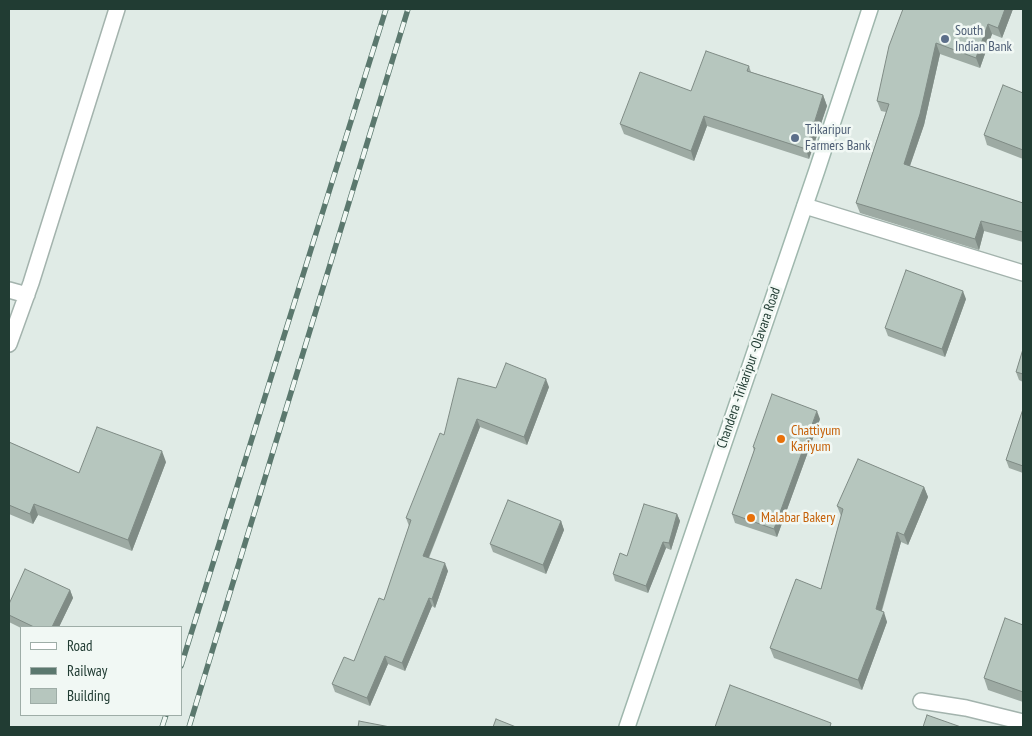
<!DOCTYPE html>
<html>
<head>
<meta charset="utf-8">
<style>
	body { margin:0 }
	#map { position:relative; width:1032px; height:736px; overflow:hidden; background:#e0ebe6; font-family:"PT Sans Narrow",sans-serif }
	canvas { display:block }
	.frame { position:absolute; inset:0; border:10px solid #213c33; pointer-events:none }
	.legend { position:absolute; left:20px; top:626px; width:162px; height:90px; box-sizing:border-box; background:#f1f8f4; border:1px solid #9eada7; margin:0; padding:6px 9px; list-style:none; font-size:15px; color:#213c33 }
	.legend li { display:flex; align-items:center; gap:10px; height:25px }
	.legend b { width:25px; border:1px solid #9eada7 }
</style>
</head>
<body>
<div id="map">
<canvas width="1032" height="736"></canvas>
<div class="frame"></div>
<ul class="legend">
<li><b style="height:6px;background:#fff"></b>Road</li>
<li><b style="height:6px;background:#5b786e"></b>Railway</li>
<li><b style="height:14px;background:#b6c6be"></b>Building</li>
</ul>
</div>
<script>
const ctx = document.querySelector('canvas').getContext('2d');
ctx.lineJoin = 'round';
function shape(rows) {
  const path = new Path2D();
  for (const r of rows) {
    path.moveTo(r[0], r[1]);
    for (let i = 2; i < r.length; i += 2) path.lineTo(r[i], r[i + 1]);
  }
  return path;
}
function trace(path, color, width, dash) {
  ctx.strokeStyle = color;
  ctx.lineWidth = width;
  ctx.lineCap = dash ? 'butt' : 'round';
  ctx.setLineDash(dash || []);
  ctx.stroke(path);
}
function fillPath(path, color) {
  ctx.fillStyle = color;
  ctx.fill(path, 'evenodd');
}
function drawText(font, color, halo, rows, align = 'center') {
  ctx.font = font + ' "PT Sans Narrow",sans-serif';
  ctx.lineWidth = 5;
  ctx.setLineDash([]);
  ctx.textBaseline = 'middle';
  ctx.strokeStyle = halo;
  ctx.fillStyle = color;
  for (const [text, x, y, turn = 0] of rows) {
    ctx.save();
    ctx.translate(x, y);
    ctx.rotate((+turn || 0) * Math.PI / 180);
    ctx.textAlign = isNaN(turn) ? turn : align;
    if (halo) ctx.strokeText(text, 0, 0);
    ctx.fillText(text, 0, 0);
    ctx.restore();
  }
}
const street = shape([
	[805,206,1023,273],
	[9,290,27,295],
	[9,344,31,283,117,9],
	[921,701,966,708,1023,722]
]);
const secondary = shape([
	[627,727,817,170,870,9]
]);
trace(street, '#a3b3ad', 18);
trace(secondary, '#9fb7ad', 18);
trace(street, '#fff', 15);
trace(secondary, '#fff', 15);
const rail = shape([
	[181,666,386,9],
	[162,727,166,715],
	[189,727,408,9]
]);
trace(rail, '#5b786e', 5.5);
trace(rail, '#f1f8f4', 4, [11]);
fillPath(shape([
	[903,9,1013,9,1002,38,992,34,980,68,940,54,924,125,910,166,1023,203,1023,242,984,231,979,250,860,213,856,203,886,112,881,111,877,101],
	[749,66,751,72,823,95,827,106,809,159,707,126,694,161,624,134,620,124,691,91],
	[1023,93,1023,159,987,145,984,135],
	[966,299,945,357,888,336,885,328],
	[1023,349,1023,382,1019,380,1016,372],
	[549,387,527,445,480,427,429,558,448,571,435,608,432,606,405,671,388,664,370,706,335,692,332,684,354,661,384,600,409,526,406,518,444,435,496,388],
	[1023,409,1023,473,1009,468,1006,460],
	[820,419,777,537,735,523,732,514,754,451,753,447],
	[9,442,79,473,166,462,132,551,38,515,33,524,9,514],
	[924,487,928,497,908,545,901,542,882,611,887,622,862,690,774,658,770,648,821,589,841,516,837,506],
	[677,514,680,521,671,550,666,548,648,593,615,581,613,574],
	[561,521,564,530,546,574,493,552,490,544],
	[70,590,73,598,59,627,21,627,21,628,9,622,9,604],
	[1023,625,1023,702,988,690,984,678]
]), '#9daaa3');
fillPath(shape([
	[1005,9,1013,9,1002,38,998,28],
	[988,24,992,34,980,68,976,58],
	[936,43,940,54,924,125,907,174,904,164],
	[823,95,827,106,809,159,806,149],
	[704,116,707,126,694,161,691,151],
	[981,221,984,231,979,250,975,239],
	[963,291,966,299,945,357,942,349],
	[546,379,549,387,527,445,524,437],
	[817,411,820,419,777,537,774,529],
	[477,419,480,427,426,564,423,556],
	[162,451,166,462,132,551,128,540],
	[924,487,928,497,908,545,904,535],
	[34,504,38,515,33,524,30,514],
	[677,514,680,521,671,550,669,543],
	[561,521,564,530,546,574,543,565],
	[897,532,901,542,879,619,876,609],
	[663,542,666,548,648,593,646,586],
	[445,563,448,571,435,608,432,599],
	[70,590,73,598,59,627,52,627],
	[429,598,432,606,405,671,402,663],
	[884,612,887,622,862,690,858,680],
	[385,656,388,664,370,706,367,698]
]), '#7f8b85');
const building = shape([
	[903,9,1005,9,998,28,988,24,976,58,936,43,920,114,904,164,1023,203,1023,232,981,221,975,239,856,203,889,104,877,101,889,46,903,9],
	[706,51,749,66,747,71,823,95,806,149,704,116,691,151,620,124,640,72,691,91,706,51],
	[1003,85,1023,93,1023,150,984,135,1003,85],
	[906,270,963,291,942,349,885,328,906,270],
	[1023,349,1023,374,1016,372,1023,349],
	[506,363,546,379,524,437,477,419,423,556,445,563,432,599,429,598,402,663,385,656,367,698,332,684,344,657,354,661,379,598,384,600,411,520,406,518,440,433,444,435,458,378,496,388,506,363],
	[772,394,817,411,774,529,732,514,755,448,753,447,772,394],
	[1023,409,1023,466,1006,460,1023,409],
	[97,427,162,451,128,540,34,504,30,514,9,505,9,442,79,473,97,427],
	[858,459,924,487,904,535,897,532,876,609,884,612,858,680,770,648,796,579,821,589,843,509,837,506,858,459],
	[508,500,561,521,543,565,490,544,508,500],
	[644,504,677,514,669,543,663,542,646,586,613,574,620,553,627,556,644,504],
	[25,569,70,590,52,627,34,627,9,615,9,604,25,569],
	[1005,618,1023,625,1023,692,984,678,1005,618],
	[730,685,831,723,830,727,715,727,730,685],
	[927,715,961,727,923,727,927,715],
	[496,719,516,727,493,727,496,719],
	[359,721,390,727,358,727,359,721]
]);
fillPath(building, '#b6c6be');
trace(building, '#7f8b85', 1);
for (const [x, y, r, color] of [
	[945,39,5,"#5c6f8a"],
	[795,138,5,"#5c6f8a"],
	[781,439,5,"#e8710a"],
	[751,518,5,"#e8710a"]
]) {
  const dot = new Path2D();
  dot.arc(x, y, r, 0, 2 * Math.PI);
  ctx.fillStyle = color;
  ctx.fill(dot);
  trace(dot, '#f1f8f4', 2);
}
drawText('14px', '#4e5e75', '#f1f8f4', [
	["South",955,31],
	["Indian Bank",955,47],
	["Trikaripur",805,130],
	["Farmers Bank",805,146]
], 'left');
drawText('14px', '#213c33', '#f1f8f4', [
	["Chandera -Trikaripur -Olavara Road",749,368,-71]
]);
drawText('14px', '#c56008', '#f1f8f4', [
	["Chattiyum",791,431],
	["Kariyum",791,447],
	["Malabar Bakery",761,518]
], 'left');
</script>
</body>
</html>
